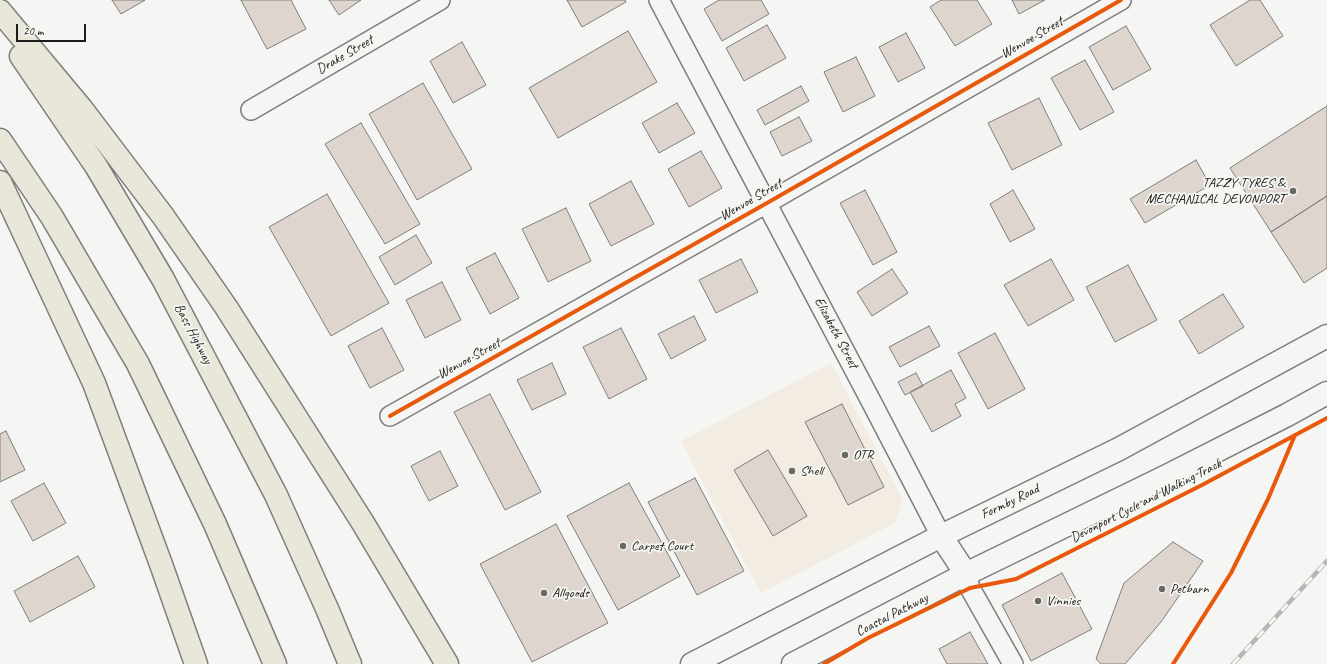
<!DOCTYPE html>
<html>
<head>
<meta charset="utf-8">
<style>
	body { margin:0 }
	#map { position:relative; width:1327px; height:664px; overflow:hidden; background:#f5f5f3; font-family:Caveat,sans-serif }
	canvas { display:block }
	.scale { position:absolute; left:16px; top:24px; width:70px; height:18px; box-sizing:border-box; border:2px solid #1c1c1c; border-top:0; padding-left:5px; font-size:12px; line-height:14px; white-space:nowrap; color:#1c1c1c; -webkit-text-stroke:3px #f6f6f2; paint-order:stroke }
</style>
</head>
<body>
<div id="map">
<canvas width="1327" height="664"></canvas>
<div class="scale">20 m</div>
</div>
<script>
const ctx = document.querySelector('canvas').getContext('2d');
ctx.lineJoin = 'round';
function fillPath(path, color) {
  ctx.fillStyle = color;
  ctx.fill(path, 'evenodd');
}
function shape(rows) {
  const path = new Path2D();
  for (const r of rows) {
    path.moveTo(r[0], r[1]);
    for (let i = 2; i < r.length; i += 2) path.lineTo(r[i], r[i + 1]);
  }
  return path;
}
function trace(path, color, width, dash) {
  ctx.strokeStyle = color;
  ctx.lineWidth = width;
  ctx.lineCap = dash ? 'butt' : 'round';
  ctx.setLineDash(dash || []);
  ctx.stroke(path);
}
function drawText(font, color, halo, rows, align = 'center') {
  ctx.font = font + ' Caveat,sans-serif';
  ctx.lineWidth = 3.5;
  ctx.setLineDash([]);
  ctx.textBaseline = 'middle';
  ctx.strokeStyle = halo;
  ctx.fillStyle = color;
  for (const [text, x, y, turn = 0] of rows) {
    ctx.save();
    ctx.translate(x, y);
    ctx.rotate((+turn || 0) * Math.PI / 180);
    ctx.textAlign = isNaN(turn) ? turn : align;
    if (halo) ctx.strokeText(text, 0, 0);
    ctx.fillText(text, 0, 0);
    ctx.restore();
  }
}
fillPath(shape([
	[831,363,903,500,895,523,761,593,681,441]
]), '#f3ece3');
const building = shape([
	[112,0,145,0,121,14,112,0],
	[241,0,291,0,306,29,267,49,241,0],
	[329,0,361,0,339,15,329,0],
	[567,0,625,0,626,2,582,27,567,0],
	[719,0,761,0,769,14,722,41,704,9,719,0],
	[941,0,977,0,992,24,955,46,930,7,941,0],
	[1012,0,1045,0,1019,14,1012,0],
	[1250,0,1260,0,1283,36,1236,66,1210,25,1250,0],
	[767,25,786,58,744,81,726,48,767,25],
	[1126,26,1151,69,1113,90,1089,47,1126,26],
	[628,31,657,82,558,138,529,88,628,31],
	[906,33,925,68,898,82,879,47,906,33],
	[462,42,486,85,453,103,430,61,462,42],
	[856,57,875,96,843,112,824,72,856,57],
	[1085,60,1114,112,1080,130,1051,78,1085,60],
	[423,83,472,169,417,200,369,114,423,83],
	[801,86,809,101,765,125,757,110,801,86],
	[1039,98,1062,145,1012,170,988,123,1039,98],
	[677,103,695,133,659,153,642,123,677,103],
	[1327,106,1327,196,1271,232,1230,168,1327,106],
	[799,117,812,141,782,156,770,132,799,117],
	[361,123,420,224,385,244,325,144,361,123],
	[701,151,722,188,689,207,668,169,701,151],
	[1196,160,1210,185,1145,223,1130,199,1196,160],
	[631,181,654,224,611,246,589,204,631,181],
	[865,190,897,252,873,265,840,203,865,190],
	[1013,190,1035,229,1010,242,990,204,1013,190],
	[327,194,389,303,331,336,269,227,327,194],
	[1327,196,1327,268,1304,283,1271,232,1327,196],
	[566,208,591,261,548,282,522,229,566,208],
	[416,235,432,263,395,285,379,257,416,235],
	[495,253,519,298,490,314,466,268,495,253],
	[741,259,758,292,716,313,699,280,741,259],
	[1051,259,1074,300,1028,326,1004,285,1051,259],
	[1128,265,1157,320,1115,342,1086,287,1128,265],
	[892,269,908,293,872,316,857,292,892,269],
	[442,282,461,320,425,338,406,300,442,282],
	[1223,294,1244,327,1199,354,1179,321,1223,294],
	[694,316,706,340,671,359,658,334,694,316],
	[929,326,940,346,900,367,889,347,929,326],
	[382,328,404,370,370,388,348,346,382,328],
	[621,328,647,379,609,399,583,347,621,328],
	[995,333,1025,389,988,409,958,353,995,333],
	[552,363,566,394,532,410,517,380,552,363],
	[951,370,966,398,955,404,961,416,932,432,910,392,951,370],
	[916,373,923,386,905,395,898,382,916,373],
	[490,394,541,492,505,510,454,412,490,394],
	[842,404,884,487,848,505,805,422,842,404],
	[6,431,25,470,0,482,0,434,6,431],
	[768,450,807,516,773,536,734,470,768,450],
	[440,451,458,486,429,501,411,466,440,451],
	[695,478,744,571,697,595,648,502,695,478],
	[44,483,66,523,33,541,11,501,44,483],
	[629,483,680,576,618,610,567,516,629,483],
	[556,524,608,623,532,662,480,564,556,524],
	[1173,542,1203,561,1161,622,1125,664,1101,664,1096,659,1124,583,1173,542],
	[78,556,95,587,30,622,14,591,78,556],
	[1062,573,1092,629,1031,661,1002,605,1062,573],
	[970,632,988,664,947,664,939,649,970,632]
]);
fillPath(building, '#ded6ce');
trace(building, '#7e7e7d', 1);
const minor = shape([
	[659,0,872,403,941,536],
	[251,110,440,0],
	[390,416,767,203,1121,0],
	[966,574,970,588,1013,664]
]);
const secondary = shape([
	[941,536,966,574],
	[692,664,941,536,1119,449,1327,336],
	[793,664,966,574,1167,476,1287,415,1327,393]
]);
const motorway = shape([
	[0,11,81,108,163,216,226,307,363,523,447,664],
	[21,56,96,166,163,279,276,495,328,611,350,664],
	[0,140,52,217,138,364,215,524,275,664],
	[0,182,94,383,162,567,196,664]
]);
trace(minor, '#7e7e7d', 22);
trace(secondary, '#7e7e7d', 25);
trace(motorway, '#7e7e7d', 25);
trace(minor, '#f5f5f3', 19);
trace(secondary, '#f5f5f3', 22);
trace(motorway, '#e9e7da', 22);
const rail = shape([
	[1233,664,1327,561]
]);
trace(rail, '#b6b6b5', 4.5);
trace(rail, '#f6f6f2', 3, [9]);
trace(shape([
	[390,416,767,203,1121,0],
	[824,664,868,638,970,588,1016,579,1202,485,1327,418],
	[1173,664,1231,573,1268,499,1295,435]
]), '#e8590c', 4);
for (const [x, y, r, color] of [
	[1293,191,4,"#686867"],
	[845,455,4,"#686867"],
	[792,471,4,"#686867"],
	[623,546,4,"#686867"],
	[1162,589,4,"#686867"],
	[544,593,4,"#686867"],
	[1038,601,4,"#686867"]
]) {
  const dot = new Path2D();
  dot.arc(x, y, r, 0, 2 * Math.PI);
  ctx.fillStyle = color;
  ctx.fill(dot);
  trace(dot, '#f6f6f2', 1.5);
}
drawText('14px', '#1c1c1c', '#f6f6f2', [
	["Wenvoe Street",1032,38,-30],
	["Drake Street",345,55,-30],
	["Wenvoe Street",751,200,-30],
	["Elizabeth Street",836,333,62],
	["Bass Highway",193,334,62],
	["Wenvoe Street",469,359,-29],
	["Devonport Cycle and Walking Track",1146,501,-27],
	["Formby Road",1010,502,-26],
	["Coastal Pathway",892,615,-27]
]);
drawText('14px', '#1c1c1c', '#f6f6f2', [
	["TAZZY TYRES &",1285,183,"right"],
	["MECHANICAL DEVONPORT",1285,199,"right"],
	["OTR",853,455],
	["Shell",800,471],
	["Carpet Court",631,546],
	["Petbarn",1170,589],
	["Allgoods",552,593],
	["Vinnies",1046,601]
], 'left');
</script>
</body>
</html>
